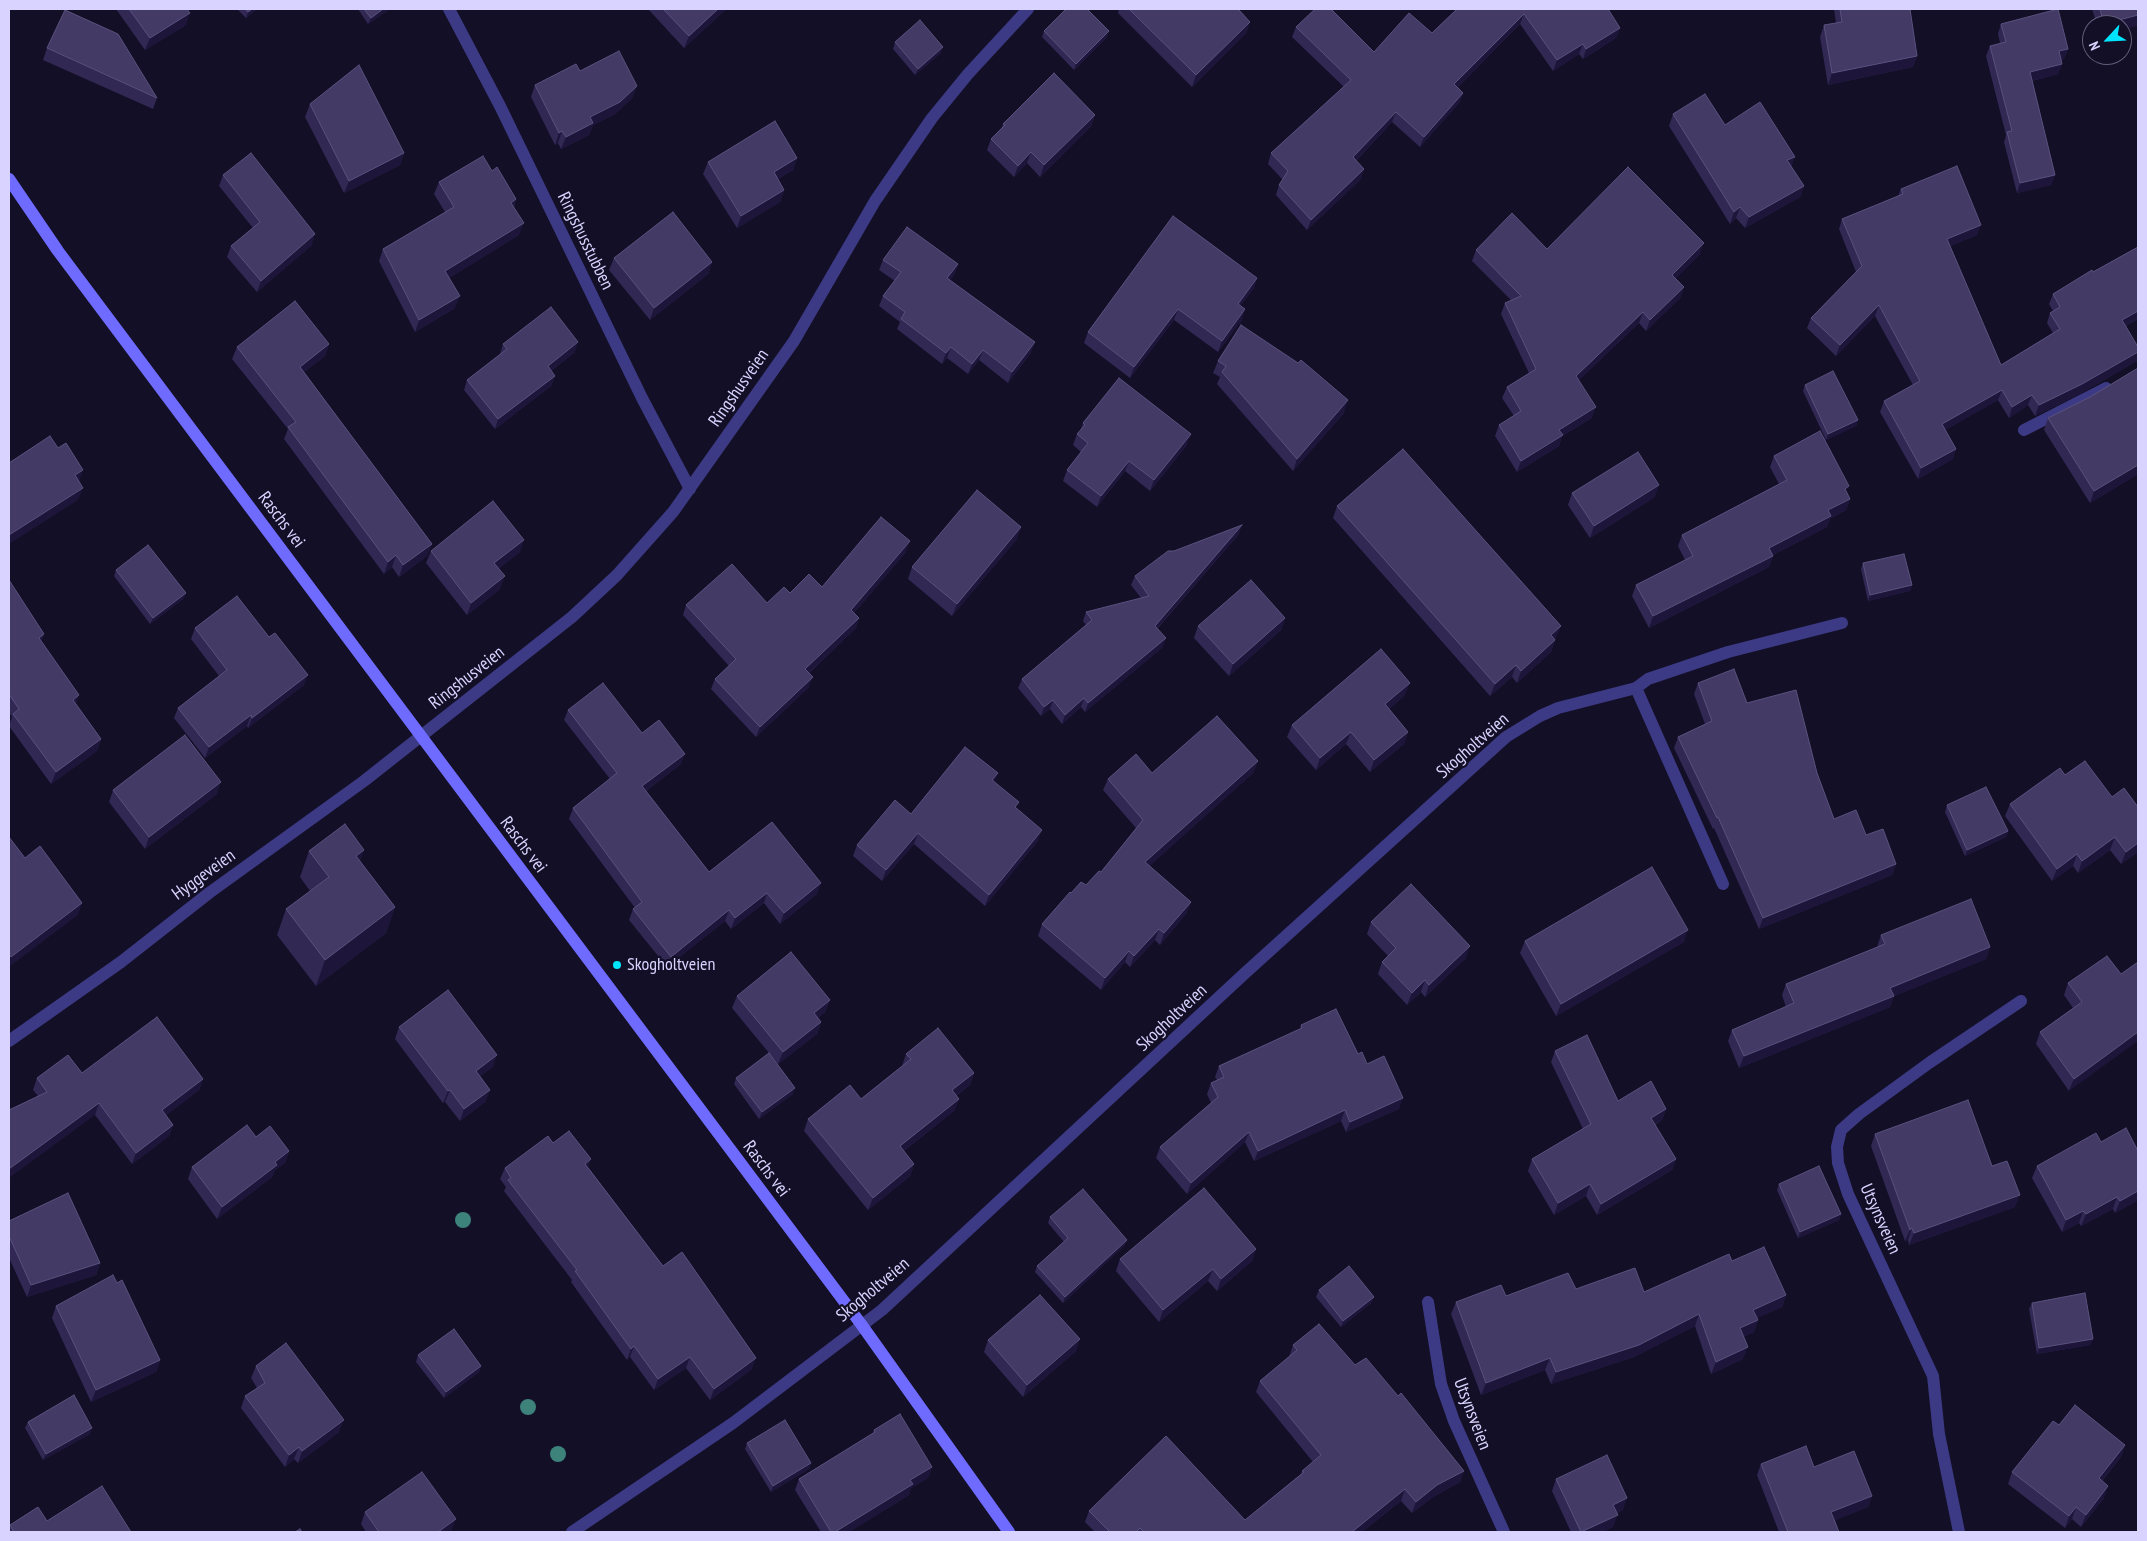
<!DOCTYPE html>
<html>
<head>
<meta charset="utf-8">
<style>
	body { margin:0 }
	#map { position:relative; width:2147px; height:1541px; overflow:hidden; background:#130f26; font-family:"PT Sans Narrow",sans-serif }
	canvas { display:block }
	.frame { position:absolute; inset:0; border:10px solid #d9d4ff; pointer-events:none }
	.north { position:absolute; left:2082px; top:15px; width:50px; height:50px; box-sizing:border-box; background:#130f26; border:1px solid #625e7d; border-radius:50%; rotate:245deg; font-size:14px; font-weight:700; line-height:20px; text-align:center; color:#d9d4ff }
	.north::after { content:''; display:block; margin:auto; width:18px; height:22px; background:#00e5ff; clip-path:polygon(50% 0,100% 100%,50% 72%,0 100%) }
</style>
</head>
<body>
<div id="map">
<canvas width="2147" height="1541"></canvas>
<div class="frame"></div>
<div class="north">N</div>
</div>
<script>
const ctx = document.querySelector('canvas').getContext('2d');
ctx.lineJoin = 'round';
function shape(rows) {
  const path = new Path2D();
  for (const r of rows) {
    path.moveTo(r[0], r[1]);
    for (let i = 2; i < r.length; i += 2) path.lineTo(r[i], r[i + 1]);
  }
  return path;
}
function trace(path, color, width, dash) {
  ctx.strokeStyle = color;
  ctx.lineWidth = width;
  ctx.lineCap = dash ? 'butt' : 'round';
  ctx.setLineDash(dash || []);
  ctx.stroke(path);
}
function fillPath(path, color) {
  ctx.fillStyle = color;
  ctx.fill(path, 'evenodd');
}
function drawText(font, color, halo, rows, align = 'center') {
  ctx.font = font + ' "PT Sans Narrow",sans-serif';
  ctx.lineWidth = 4.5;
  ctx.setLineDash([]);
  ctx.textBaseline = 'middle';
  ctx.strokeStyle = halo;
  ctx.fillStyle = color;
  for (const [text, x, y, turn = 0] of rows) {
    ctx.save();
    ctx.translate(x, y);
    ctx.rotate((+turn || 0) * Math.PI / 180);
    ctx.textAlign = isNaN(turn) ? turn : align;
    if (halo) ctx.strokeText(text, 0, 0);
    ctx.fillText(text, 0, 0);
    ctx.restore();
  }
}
trace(shape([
	[449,9,500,106,642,398,690,489],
	[2024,430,2106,388],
	[1723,884,1636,688,1648,679,1728,652,1842,623],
	[1428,1302,1441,1384,1454,1421,1504,1532],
	[1959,1532,1939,1434,1933,1376,1848,1194,1838,1163,1837,1147,1841,1130,1859,1114,1929,1063,2021,1001]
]), '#3d3a85', 12);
trace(shape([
	[9,1041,121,962,209,893,364,781,572,617,617,575,673,512,794,341,875,201,932,118,968,74,1028,9],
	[572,1532,733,1423,882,1310,1244,974,1506,737,1540,716,1558,708,1636,688]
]), '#3d3a85', 12);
trace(shape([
	[9,179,58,251,861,1324,1009,1532]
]), '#6f6bff', 12);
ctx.fillStyle = '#3d827b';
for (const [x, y] of [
	[463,1220],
	[528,1407],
	[558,1454]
]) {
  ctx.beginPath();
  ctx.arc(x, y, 8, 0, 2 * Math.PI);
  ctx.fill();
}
fillPath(shape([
	[116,9,187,9,186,25,145,50],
	[237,9,257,9,246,18],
	[358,9,390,9,368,24],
	[648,9,726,9,684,48],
	[1119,9,1238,9,1250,22,1246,33,1192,87,1118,13],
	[1457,9,1608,9,1620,28,1616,38,1583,59,1579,54,1553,71,1520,24,1458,87,1463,93,1459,103,1420,147,1392,122,1356,161,1364,169,1360,180,1307,230,1276,195,1279,185,1283,180,1268,164,1271,153,1344,87,1292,37,1296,27,1374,52,1432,33],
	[1834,9,1910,9,1917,56,1913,67,1828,85,1820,37,1824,25,1836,23],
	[2092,9,2138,9,2122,25,2097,25],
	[2001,24,2068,49,2064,59,2061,60,2062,64,2058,74,2032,81,2055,175,2051,185,2017,193,2004,142,2006,135,1986,56,1990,46,2000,43,1998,34],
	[1044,31,1107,37,1074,70,1042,37],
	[895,42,941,53,915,75,893,49],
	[47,48,157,98,153,109,43,60],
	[580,71,637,86,632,98,615,114,593,125,589,135,561,149,558,143,555,145,531,97,535,85],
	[310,104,404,153,400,165,344,193,305,117],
	[1673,114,1725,125,1791,166,1804,186,1800,197,1745,228,1736,218,1730,224,1669,126],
	[1095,115,1091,126,1040,177,1027,163,1014,177,987,150,991,139,1001,129,1003,124],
	[797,158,793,170,778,179,784,190,780,202,737,228,703,174,708,162],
	[492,171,516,199,514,207,519,235,449,278,455,308,415,332,379,261,383,249,445,212,434,194,439,182],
	[223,175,312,245,257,292,227,257,231,246,253,228,219,186],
	[1901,189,1977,235,1950,246,2001,365,2053,333,2047,323,2050,313,2053,311,2049,304,2053,294,2138,247,2138,319,2126,326,2138,347,2138,357,2137,361,2078,395,2035,416,2028,405,2009,418,1998,400,1945,430,1956,449,1953,459,1918,479,1880,412,1884,401,1913,385,1875,316,1836,356,1807,328,1811,318,1856,272,1839,229,1842,219,1898,196],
	[1547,249,1700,254,1675,279,1684,287,1680,298,1646,331,1639,323,1579,380,1592,418,1562,436,1559,446,1517,472,1495,436,1499,425,1514,416,1502,398,1507,387,1529,373,1501,314,1505,303,1511,300,1472,261,1476,250],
	[614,258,712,262,708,274,650,320,609,270],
	[883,260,958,264,954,275,950,280,1031,353,1008,383,979,360,968,374,947,358,942,364,897,329,900,322,879,306,883,296,895,281,879,270],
	[1257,278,1254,288,1240,306,1242,320,1218,352,1174,320,1130,378,1084,343,1088,332],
	[329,344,325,356,304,372,432,544,427,556,399,577,392,567,384,574,284,439,288,429,232,359,237,347],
	[503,344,575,352,551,371,555,376,551,386,495,429,464,390,467,380,500,354],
	[1218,361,1344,413,1293,471,1217,384,1220,377,1213,373],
	[1805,385,1858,420,1856,426,1826,440,1803,391],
	[2090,397,2138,474,2090,503,2044,430,2048,418],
	[1083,423,1187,445,1150,491,1125,471,1097,507,1063,481,1067,470,1081,452,1073,445,1077,434,1080,431],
	[1774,456,1847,492,1850,499,1846,510,1830,519,1827,527,1773,555,1769,567,1649,628,1632,596,1636,585,1685,560,1678,546,1682,535,1779,484,1770,467],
	[1572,493,1655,497,1590,538,1568,505],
	[1337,506,1556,638,1555,640,1551,652,1517,683,1512,677,1490,696,1333,518],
	[1239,534,1157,629,1163,647,1085,712,1081,707,1062,724,1050,709,1041,716,1018,688,1022,679,1086,625,1083,621,1086,612,1141,598,1131,585,1135,576,1174,551],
	[1017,539,952,616,908,579,912,567],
	[431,551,520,552,498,569,500,589,467,615,426,563],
	[906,552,854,613,859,618,856,628,809,673,809,687,756,737,711,689,715,679,729,666,683,615,686,605,767,603,790,593,822,587],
	[1863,563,1912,585,1910,591,1868,601,1861,569],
	[116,570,186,593,183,599,150,624,114,576],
	[9,580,44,634,41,642,76,704,101,739,97,751,51,784,9,726,12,717,9,712],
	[1285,618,1281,630,1229,676,1194,638,1198,626],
	[195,628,269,637,304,685,248,728,247,726,205,758,174,718,178,708,219,676,191,639],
	[1698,683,1747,703,1817,773,1834,819,1866,835,1896,864,1892,875,1759,929,1714,828,1713,829,1674,748,1678,737,1705,724,1694,694],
	[1405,695,1389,709,1408,732,1404,744,1370,772,1346,744,1316,770,1287,737,1292,725],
	[568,710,642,733,681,764,646,791,709,872,817,894,780,924,764,903,731,929,725,921,667,967,629,920,633,909,635,908,569,819,573,808,610,779,564,720],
	[1258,761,1253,773,1149,866,1191,902,1186,914,1160,945,1155,940,1130,967,1125,962,1101,990,1038,936,1042,924,1071,893,1086,885,1101,872,1136,828,1103,790,1108,779],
	[2065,775,2112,797,2138,807,2138,852,2121,864,2110,850,2078,873,2073,866,2052,881,2005,816,2010,804],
	[994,782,1017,809,1038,841,985,906,914,844,882,881,853,856,857,845,911,814],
	[113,790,217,794,145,849,109,802],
	[1947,805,2008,831,2006,837,1965,856,1945,812],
	[309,851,360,861,395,907,386,933,316,986,277,935,286,909,310,891,300,877],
	[1371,922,1466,958,1425,997,1421,992,1407,1005,1378,974,1382,962,1388,956,1367,934],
	[1881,935,1990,947,1986,959,1894,996,1890,1007,1739,1068,1728,1041,1732,1030,1786,1007,1782,995,1786,984,1877,947],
	[1525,941,1684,942,1556,1016,1520,953],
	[2121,974,2069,1091,2036,1044,2040,1032,2073,1008,2064,995,2068,983],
	[737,996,830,1000,825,1012,818,1018,821,1022,817,1034,778,1064,770,1054,793,1094,759,1119,734,1084,736,1078,769,1053,732,1008],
	[1301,1025,1358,1054,1367,1064,1399,1109,1346,1132,1341,1121,1254,1161,1245,1142,1187,1194,1156,1158,1160,1147,1211,1103,1207,1094,1211,1083,1217,1080,1215,1077,1219,1066,1300,1029],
	[399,1027,493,1067,480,1076,490,1090,485,1102,460,1121,445,1102,443,1103,395,1039],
	[1555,1051,1618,1101,1666,1109,1662,1120,1655,1125,1676,1159,1672,1170,1597,1215,1586,1196,1554,1215,1528,1171,1532,1159,1583,1129,1551,1062],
	[906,1054,974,1073,970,1085,956,1096,959,1099,954,1111,904,1151,914,1164,910,1176,868,1210,804,1131,808,1119,861,1099,902,1066],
	[82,1073,203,1079,199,1090,166,1115,173,1125,169,1136,132,1164,95,1115,38,1096,33,1090,37,1078],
	[1875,1134,1992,1166,2015,1207,1909,1245,1908,1240,1905,1241,1871,1146],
	[256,1137,289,1151,285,1163,275,1170,272,1177,217,1219,188,1179,192,1167],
	[2101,1142,2138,1151,2138,1200,2115,1213,2113,1209,2081,1226,2079,1223,2062,1232,2032,1178,2037,1166],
	[553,1143,588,1167,663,1266,752,1369,710,1400,686,1368,654,1390,630,1357,627,1360,571,1282,572,1280,504,1191,506,1187,500,1179,505,1168],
	[1779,1184,1841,1214,1839,1220,1798,1238,1777,1190],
	[1050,1217,1127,1240,1124,1246,1063,1303,1035,1272,1037,1266,1064,1242,1048,1223],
	[9,1221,100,1263,96,1275,27,1297,9,1258],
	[1256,1249,1252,1261,1217,1291,1208,1281,1159,1322,1116,1271,1120,1259],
	[1732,1261,1786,1295,1782,1307,1757,1318,1758,1320,1754,1332,1743,1337,1743,1359,1711,1374,1695,1326,1634,1357,1551,1384,1545,1370,1481,1395,1451,1314,1456,1302,1506,1296,1576,1289,1644,1292],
	[117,1283,160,1360,156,1372,91,1402,52,1318,56,1306],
	[1319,1290,1374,1297,1371,1303,1341,1327,1316,1297],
	[2032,1303,2093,1339,2090,1345,2037,1354,2029,1309],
	[988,1340,1076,1351,1023,1397,984,1352],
	[1293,1345,1355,1365,1398,1396,1464,1471,1460,1482,1433,1497,1412,1513,1401,1501,1362,1532,1095,1532,1085,1522,1089,1511,1245,1520,1301,1474,1302,1471,1313,1462,1256,1392,1260,1381,1289,1357],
	[418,1355,481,1366,479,1372,444,1398,416,1362],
	[256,1366,339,1432,298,1463,294,1459,285,1467,241,1408,245,1396,257,1388,251,1378],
	[28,1422,90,1434,43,1460,25,1428],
	[2059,1425,2125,1445,2121,1457,2102,1481,2104,1498,2081,1527,2072,1519,2065,1528,2008,1484,2012,1472],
	[874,1430,932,1467,928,1478,911,1488,909,1495,849,1532,821,1532,795,1490,799,1479,873,1433],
	[747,1443,811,1463,809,1469,771,1492,745,1449],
	[1761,1464,1814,1467,1872,1496,1868,1507,1835,1520,1839,1532,1779,1532,1757,1475],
	[1556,1479,1623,1510,1617,1513,1613,1527,1602,1532,1571,1532,1552,1491],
	[365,1512,451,1532,366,1532,361,1524],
	[47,1521,131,1532,9,1532,9,1529,10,1525]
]), '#312854');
fillPath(shape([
	[252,9,257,9,246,18,248,12],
	[383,9,390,9,368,24,371,18],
	[718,9,726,9,684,48,689,36],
	[190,13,186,25,145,50,150,38],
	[1524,14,1520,24,1451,94,1454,84],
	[2138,15,2138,26,2122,30,2122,25,2103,25,2104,24],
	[1250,22,1246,33,1192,87,1196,75],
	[1620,28,1616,38,1583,59,1586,49],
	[1109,31,1107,37,1074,70,1076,64],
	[1583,44,1579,54,1553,71,1557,60],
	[943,47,941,53,915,75,918,69],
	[2068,49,2064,59,2055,61,2059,51],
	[1917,56,1913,67,1828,85,1832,73],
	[2062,64,2058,74,2027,82,2030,72],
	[637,86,632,98,615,114,593,125,589,135,561,149,566,137,590,117],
	[1463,93,1459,103,1420,147,1424,137],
	[1396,112,1392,122,1349,168,1353,157],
	[1095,115,1091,126,1040,177,1044,165],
	[562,131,558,143,555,145,559,133],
	[1031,152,1027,163,1014,177,1018,166],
	[404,153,400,165,344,193,349,181],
	[1795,157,1791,168,1787,160],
	[797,158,793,170,769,184,774,172],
	[1364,169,1360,180,1307,230,1311,220],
	[2055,175,2051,185,2017,193,2020,183],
	[1804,186,1800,197,1745,228,1749,217],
	[784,190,780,202,737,228,741,216],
	[516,199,512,211,511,203],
	[1740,207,1736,218,1730,224,1734,212],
	[524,223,519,235,441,283,445,271],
	[1981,225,1977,235,1943,249,1947,239],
	[315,234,312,245,257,292,261,281],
	[1704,243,1700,254,1668,287,1672,275],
	[712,262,708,274,650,320,654,308],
	[958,264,954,275,943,289,947,278],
	[1257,278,1254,288,1234,314,1238,304],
	[1684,287,1680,298,1646,331,1650,320],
	[460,296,455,308,415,332,419,320],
	[1879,305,1875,316,1836,356,1840,345],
	[1178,309,1174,320,1130,378,1134,367],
	[1245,309,1242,320,1218,352,1222,341],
	[2138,311,2138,319,2118,330,2122,320],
	[1643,312,1639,323,1572,387,1576,376],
	[578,342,575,352,544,376,548,366],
	[1035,342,1031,353,1008,383,1012,372],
	[329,344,325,356,296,379,300,367],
	[951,347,947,358,942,364,946,353],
	[983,350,979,360,968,374,972,364],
	[2138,352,2138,357,2137,361,2078,395,2035,416,2039,405],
	[555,376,551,386,495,429,498,419],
	[2002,390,1998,400,1938,434,1942,424],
	[2032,395,2028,405,2009,418,2012,407],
	[1348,400,1344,413,1293,471,1297,459],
	[1596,407,1592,418,1562,436,1559,446,1517,472,1521,461,1559,430],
	[1858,420,1856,426,1826,440,1828,434],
	[1191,434,1187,445,1150,491,1154,480],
	[1956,449,1953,459,1918,479,1921,468],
	[1129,461,1125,471,1097,507,1101,496],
	[2138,465,2138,474,2090,503,2094,491],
	[83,470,79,482,75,475],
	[1659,485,1655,497,1590,538,1594,526],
	[83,488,78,500,9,544,9,535],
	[1850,499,1846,510,1830,519,1827,527,1765,559,1769,548,1828,510],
	[1242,525,1239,534,1151,635,1155,626],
	[1021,527,1017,539,952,616,957,604],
	[524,540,520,552,490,575,494,563],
	[910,541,906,552,848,620,851,610],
	[432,544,427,556,399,577,403,565],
	[396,555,392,567,384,574,388,562],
	[1773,556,1769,567,1649,628,1653,616],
	[505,576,500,589,467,615,471,603],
	[1912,585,1910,591,1868,601,1870,595],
	[186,593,183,599,150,624,153,618],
	[859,618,856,628,802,679,805,669],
	[1285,618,1281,630,1229,676,1233,664],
	[1561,626,1556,638,1546,647,1551,635],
	[44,634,40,646,39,638],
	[1166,638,1163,647,1085,712,1088,703],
	[1555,640,1551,652,1517,683,1521,671],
	[1516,665,1512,677,1490,696,1495,684],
	[308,675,304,685,248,728,252,718],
	[813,677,809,687,756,737,760,727],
	[1410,683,1405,695,1381,716,1385,704],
	[79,695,75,707,73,700],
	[1084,698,1081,707,1062,724,1065,715],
	[1053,700,1050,709,1041,716,1044,707],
	[251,715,247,726,205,758,209,747],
	[1351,732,1346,744,1316,770,1320,758],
	[1408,732,1404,744,1370,772,1374,760],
	[101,739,97,751,51,784,56,772],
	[685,754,681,764,639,796,642,786],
	[1258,761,1253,773,1141,874,1145,862],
	[998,773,994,784,992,780],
	[221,782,217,794,145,849,149,837],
	[1042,830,1038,841,985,906,989,895],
	[2008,831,2006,837,1965,856,1967,850],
	[918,833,914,844,882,881,886,870],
	[2115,837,2110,850,2078,873,2082,861],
	[2138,843,2138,852,2121,864,2126,852],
	[364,850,355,876,356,856],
	[2077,854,2073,866,2052,881,2057,869],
	[1896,864,1892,875,1759,929,1763,918],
	[821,883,817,894,780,924,784,913],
	[767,893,764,903,731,929,735,918],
	[1191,902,1186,914,1160,945,1164,933],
	[82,903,78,915,9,967,9,962,11,957],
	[395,907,386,933,316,986,325,960],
	[729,910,725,921,667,967,671,957],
	[1159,929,1155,940,1130,967,1134,956],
	[1688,930,1684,942,1556,1016,1561,1004],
	[1470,946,1466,958,1425,997,1429,985],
	[1990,947,1986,959,1894,996,1890,1007,1739,1068,1744,1056,1890,988],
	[1129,951,1125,962,1101,990,1105,978],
	[1425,980,1421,992,1407,1005,1412,993],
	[830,1000,825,1012,810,1025,814,1013],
	[821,1022,817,1034,778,1064,783,1052],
	[2138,1032,2138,1041,2069,1091,2074,1079],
	[497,1055,493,1067,471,1083,476,1071],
	[974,1073,970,1085,947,1102,952,1090],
	[203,1079,199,1090,158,1121,162,1110],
	[795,1088,793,1094,759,1119,762,1112],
	[450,1090,445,1102,443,1103,448,1091],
	[490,1090,485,1102,460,1121,464,1109],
	[1403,1098,1399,1109,1346,1132,1350,1122],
	[959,1099,954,1111,895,1158,900,1146],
	[99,1103,95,1115,9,1178,9,1169],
	[1666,1109,1662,1120,1647,1129,1651,1118],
	[1345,1110,1341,1121,1254,1161,1258,1151],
	[173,1125,169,1136,132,1164,136,1153],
	[1249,1132,1245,1142,1187,1194,1191,1183],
	[289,1151,285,1163,275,1170,272,1177,217,1219,222,1207,275,1162],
	[591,1159,587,1171,585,1164],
	[1676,1159,1672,1170,1597,1215,1601,1204],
	[914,1164,910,1176,868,1210,873,1198],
	[1590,1184,1586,1196,1554,1215,1558,1203],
	[2138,1191,2138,1200,2115,1213,2120,1201],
	[2020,1195,2015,1207,1909,1245,1914,1233],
	[2117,1197,2113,1209,2081,1226,2086,1214],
	[2083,1211,2079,1223,2062,1232,2066,1220],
	[1841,1214,1839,1220,1798,1238,1800,1232],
	[1912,1228,1908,1240,1905,1241,1910,1230],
	[1127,1240,1124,1246,1063,1303,1065,1297],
	[1256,1249,1252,1261,1217,1291,1221,1279],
	[100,1263,96,1275,27,1297,31,1285],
	[1213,1269,1208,1281,1159,1322,1163,1310],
	[1786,1295,1782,1307,1749,1322,1753,1310],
	[1374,1297,1371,1303,1341,1327,1343,1321],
	[1699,1314,1695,1326,1634,1357,1551,1384,1556,1372],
	[1758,1320,1754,1332,1735,1340,1740,1328],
	[1080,1339,1076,1351,1023,1397,1027,1385],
	[2093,1339,2090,1345,2037,1354,2039,1348],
	[634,1346,630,1357,627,1360,631,1349],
	[1748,1347,1743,1359,1711,1374,1716,1362],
	[690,1357,686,1368,654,1390,658,1379],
	[756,1358,752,1369,710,1400,714,1389],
	[1550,1358,1545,1370,1481,1395,1486,1383],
	[160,1360,156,1372,91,1402,96,1390],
	[481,1366,479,1372,444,1398,446,1392],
	[344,1420,339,1432,298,1463,302,1451],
	[92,1428,90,1434,43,1460,46,1454],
	[2125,1445,2121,1457,2094,1490,2099,1478],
	[299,1447,294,1459,285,1467,289,1455],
	[811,1463,809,1469,771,1492,773,1486],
	[932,1467,928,1478,911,1488,909,1495,849,1532,835,1532,910,1480],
	[1464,1471,1460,1482,1433,1497,1412,1513,1416,1502,1437,1485],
	[2108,1486,2104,1498,2081,1527,2086,1515],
	[1405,1489,1401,1501,1362,1532,1352,1532],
	[1872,1496,1868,1507,1827,1523,1831,1512],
	[1627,1498,1623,1510,1609,1517,1613,1505],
	[2076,1507,2072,1519,2065,1528,2069,1516],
	[1618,1515,1613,1527,1602,1532,1581,1532],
	[456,1519,451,1532,438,1532]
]), '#1d163a');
const building = shape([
	[129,9,187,9,190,13,150,38,129,9],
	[245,9,252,9,248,12,245,9],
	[364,9,383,9,371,18,364,9],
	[663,9,718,9,689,36,663,9],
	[1066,9,1087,9,1109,31,1076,64,1044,31,1066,9],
	[1129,9,1238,9,1250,22,1196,75,1129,9],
	[1315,9,1331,9,1374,52,1409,13,1432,33,1457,9,1608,9,1620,28,1586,49,1583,44,1557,60,1524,14,1454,84,1463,93,1424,137,1396,112,1353,157,1364,169,1311,220,1279,185,1288,171,1271,153,1351,80,1296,27,1315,9],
	[1840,9,1910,9,1917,56,1832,73,1824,25,1842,22,1840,9],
	[2058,9,2068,49,2059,51,2062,64,2030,72,2055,175,2020,183,2007,132,2012,131,1990,46,2006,42,2001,24,2058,9],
	[2100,9,2138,9,2138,15,2104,24,2100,9],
	[65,10,118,34,157,98,47,48,65,10],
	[920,20,943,47,918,69,895,42,920,20],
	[619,51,637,86,620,102,590,117,593,123,566,137,562,131,559,133,535,85,576,64,580,71,619,51],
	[359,65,404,153,349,181,310,104,359,65],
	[1054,73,1095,115,1044,165,1031,152,1018,166,991,139,1005,125,1003,124,1054,73],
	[1705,94,1725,125,1760,102,1795,157,1787,160,1804,186,1749,217,1740,207,1734,212,1673,114,1705,94],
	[775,121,797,158,774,172,784,190,741,216,708,162,775,121],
	[251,153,315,234,261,281,231,246,260,222,223,175,251,153],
	[483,156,492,171,497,167,516,199,511,203,524,223,445,271,460,296,419,320,383,249,454,207,439,182,483,156],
	[1957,166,1981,225,1947,239,2001,365,2060,329,2050,313,2060,307,2053,294,2092,270,2093,272,2138,247,2138,311,2122,320,2138,347,2138,352,2082,384,2039,405,2032,395,2012,407,2002,390,1942,424,1956,449,1921,468,1884,401,1920,381,1879,305,1840,345,1811,318,1862,266,1842,219,1903,194,1901,189,1957,166],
	[1628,167,1704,243,1672,275,1684,287,1650,320,1643,312,1576,376,1596,407,1559,430,1563,435,1521,461,1499,425,1521,411,1507,387,1536,369,1505,303,1521,296,1476,250,1512,213,1547,249,1628,167],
	[673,212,712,262,654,308,614,258,673,212],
	[1173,216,1257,278,1238,304,1245,309,1222,341,1178,309,1134,367,1088,332,1173,216],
	[907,227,958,264,947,278,1035,342,1012,372,983,350,972,364,951,347,946,353,901,319,905,312,883,296,901,272,883,260,907,227],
	[295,301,329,344,300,367,432,544,403,565,396,555,388,562,288,427,296,422,237,347,295,301],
	[551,307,578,342,548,366,555,376,498,419,467,380,507,349,503,344,551,307],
	[1241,325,1298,363,1301,360,1348,400,1297,459,1222,372,1226,366,1218,361,1241,325],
	[2138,368,2138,465,2094,491,2048,418,2090,397,2138,368],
	[1833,371,1858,420,1828,434,1805,385,1833,371],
	[1119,378,1191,434,1154,480,1129,461,1101,496,1067,470,1088,443,1077,434,1085,425,1083,423,1119,378],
	[1820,431,1849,486,1845,489,1850,499,1828,510,1831,516,1769,548,1773,556,1653,616,1636,585,1693,556,1682,535,1787,480,1774,456,1820,431],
	[50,436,58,448,66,443,83,470,75,475,83,488,9,535,9,463,50,436],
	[1403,449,1561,626,1551,635,1555,640,1521,671,1516,665,1495,684,1337,506,1403,449],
	[1638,452,1659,485,1594,526,1572,493,1638,452],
	[977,490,1021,527,957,604,912,567,977,490],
	[493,501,524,540,494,563,505,576,471,603,431,551,493,501],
	[881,517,910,541,851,610,859,618,805,669,813,677,760,727,715,679,736,659,686,605,732,564,767,603,784,587,790,593,809,574,822,587,881,517],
	[1242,525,1155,626,1166,638,1088,703,1084,698,1065,715,1053,700,1044,707,1022,679,1092,620,1086,612,1149,596,1135,576,1168,551,1174,551,1242,525],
	[148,545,186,593,153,618,116,570,148,545],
	[1904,554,1912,585,1870,595,1863,563,1904,554],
	[9,580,44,634,39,638,79,695,73,700,101,739,56,772,13,714,19,709,9,694,9,580],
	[1251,580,1285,618,1233,664,1198,626,1251,580],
	[237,596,269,637,275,633,308,675,252,718,251,715,209,747,178,708,227,670,195,628,237,596],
	[1381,649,1410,683,1385,704,1408,732,1374,760,1351,732,1320,758,1292,725,1381,649],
	[1734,669,1747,703,1796,690,1817,773,1834,819,1856,810,1866,835,1883,829,1896,864,1763,918,1718,817,1717,818,1678,737,1712,721,1698,683,1734,669],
	[603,683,642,733,659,720,685,754,642,786,709,872,772,822,821,883,784,913,767,893,735,918,729,910,671,957,633,909,642,902,573,808,617,773,568,710,603,683],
	[1217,716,1258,761,1145,862,1191,902,1164,933,1159,929,1134,956,1129,951,1105,978,1042,924,1070,892,1071,893,1081,882,1086,885,1099,871,1101,872,1143,820,1108,779,1136,754,1152,773,1217,716],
	[185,735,221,782,149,837,113,790,185,735],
	[965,747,998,773,992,780,1019,802,1015,807,1042,830,989,895,918,833,886,870,857,845,895,800,911,814,965,747],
	[2085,761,2112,797,2124,788,2138,807,2138,843,2126,852,2115,837,2082,861,2077,854,2057,869,2010,804,2060,768,2065,775,2085,761],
	[1986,787,2008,831,1967,850,1947,805,1986,787],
	[345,824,364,850,356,856,395,907,325,960,286,909,329,877,309,851,345,824],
	[9,837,25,858,40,846,82,903,11,957,9,955,9,837],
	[1652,867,1688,930,1561,1004,1525,941,1652,867],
	[1411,884,1470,946,1429,985,1425,980,1412,993,1382,962,1396,948,1371,922,1411,884],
	[1971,899,1990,947,1890,988,1894,996,1744,1056,1732,1030,1794,1003,1786,984,1885,944,1881,935,1971,899],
	[791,952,830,1000,814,1013,821,1022,783,1052,737,996,791,952],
	[2107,956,2121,974,2138,962,2138,1032,2074,1079,2040,1032,2082,1002,2068,983,2107,956],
	[448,990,497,1055,476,1071,490,1090,464,1109,450,1090,448,1091,399,1027,448,990],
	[1336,1009,1358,1054,1362,1052,1367,1064,1384,1056,1403,1098,1350,1122,1345,1110,1258,1151,1249,1132,1191,1183,1160,1147,1218,1097,1211,1083,1224,1077,1219,1066,1302,1028,1301,1025,1336,1009],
	[157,1017,203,1079,162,1110,173,1125,136,1153,99,1103,9,1169,9,1110,47,1092,37,1078,68,1055,82,1073,157,1017],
	[938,1028,974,1073,952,1090,959,1099,900,1146,914,1164,873,1198,808,1119,850,1085,861,1099,911,1059,906,1054,938,1028],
	[1587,1035,1618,1101,1651,1081,1666,1109,1651,1118,1676,1159,1601,1204,1590,1184,1558,1203,1532,1159,1591,1124,1555,1051,1587,1035],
	[769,1053,795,1088,762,1112,736,1078,769,1053],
	[1968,1100,1992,1166,2007,1161,2020,1195,1914,1233,1912,1228,1910,1230,1875,1134,1968,1100],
	[247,1125,256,1137,270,1126,289,1151,275,1162,277,1165,222,1207,192,1167,247,1125],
	[2126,1128,2138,1151,2138,1191,2120,1201,2117,1197,2086,1214,2083,1211,2066,1220,2037,1166,2096,1133,2101,1142,2126,1128],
	[569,1131,591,1159,585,1164,663,1266,682,1252,756,1358,714,1389,690,1357,658,1379,634,1346,631,1349,575,1271,577,1270,508,1180,511,1178,505,1168,548,1136,553,1143,569,1131],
	[1819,1166,1841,1214,1800,1232,1779,1184,1819,1166],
	[1204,1188,1256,1249,1221,1279,1213,1269,1163,1310,1120,1259,1204,1188],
	[1083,1189,1127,1240,1065,1297,1037,1266,1068,1238,1050,1217,1083,1189],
	[68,1193,100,1263,31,1285,9,1236,9,1221,68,1193],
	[1764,1247,1786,1295,1753,1310,1758,1320,1740,1328,1748,1347,1716,1362,1699,1314,1639,1345,1556,1372,1550,1358,1486,1383,1456,1302,1501,1285,1506,1296,1568,1273,1576,1289,1635,1268,1644,1292,1729,1254,1732,1261,1764,1247],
	[1349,1266,1374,1297,1343,1321,1319,1290,1349,1266],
	[113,1275,117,1283,122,1280,160,1360,96,1390,56,1306,113,1275],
	[2085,1293,2093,1339,2039,1348,2032,1303,2085,1293],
	[1040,1295,1080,1339,1027,1385,988,1340,1040,1295],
	[1319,1324,1355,1365,1366,1358,1398,1396,1401,1393,1464,1471,1437,1485,1416,1502,1405,1489,1352,1532,1144,1532,1140,1528,1136,1532,1110,1532,1089,1511,1166,1436,1245,1520,1304,1472,1302,1471,1321,1455,1260,1381,1297,1350,1293,1345,1319,1324],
	[454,1329,481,1366,446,1392,418,1355,454,1329],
	[286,1343,344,1420,302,1451,299,1447,289,1455,245,1396,265,1383,256,1366,286,1343],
	[74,1395,92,1428,46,1454,28,1422,74,1395],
	[2075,1405,2125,1445,2099,1478,2108,1486,2086,1515,2076,1507,2069,1516,2012,1472,2053,1421,2059,1425,2075,1405],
	[900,1414,932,1467,910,1480,913,1484,835,1532,831,1532,799,1479,875,1432,874,1430,900,1414],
	[785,1420,811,1463,773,1486,747,1443,785,1420],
	[1806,1446,1814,1467,1854,1451,1872,1496,1831,1512,1839,1532,1788,1532,1761,1464,1806,1446],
	[1607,1455,1627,1498,1613,1505,1618,1515,1581,1532,1556,1479,1607,1455],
	[422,1472,456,1519,438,1532,379,1532,365,1512,422,1472],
	[102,1486,131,1532,14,1532,10,1525,38,1507,47,1521,102,1486],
	[300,1529,302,1532,295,1532,300,1529]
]);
fillPath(building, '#433a66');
trace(building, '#5a527e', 1);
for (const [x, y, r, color] of [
	[617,965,5,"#00e5ff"]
]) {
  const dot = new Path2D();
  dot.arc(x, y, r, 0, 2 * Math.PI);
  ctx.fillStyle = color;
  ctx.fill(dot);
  trace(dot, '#130f26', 2);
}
drawText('18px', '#d9d4ff', '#130f26', [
	["Ringshusstubben",585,241,64],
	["Ringshusveien",739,388,-55],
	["Raschs vei",281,520,53],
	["Ringshusveien",467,678,-38],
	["Skogholtveien",1473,746,-41],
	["Raschs vei",523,845,53],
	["Hyggeveien",204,875,-36],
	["Skogholtveien",1172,1018,-43],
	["Raschs vei",766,1169,53],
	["Utsynsveien",1880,1219,66],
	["Skogholtveien",873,1290,-40],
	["Utsynsveien",1472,1414,69]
]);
drawText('18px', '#d9d4ff', '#130f26', [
	["Skogholtveien",627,965]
], 'left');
</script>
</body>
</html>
